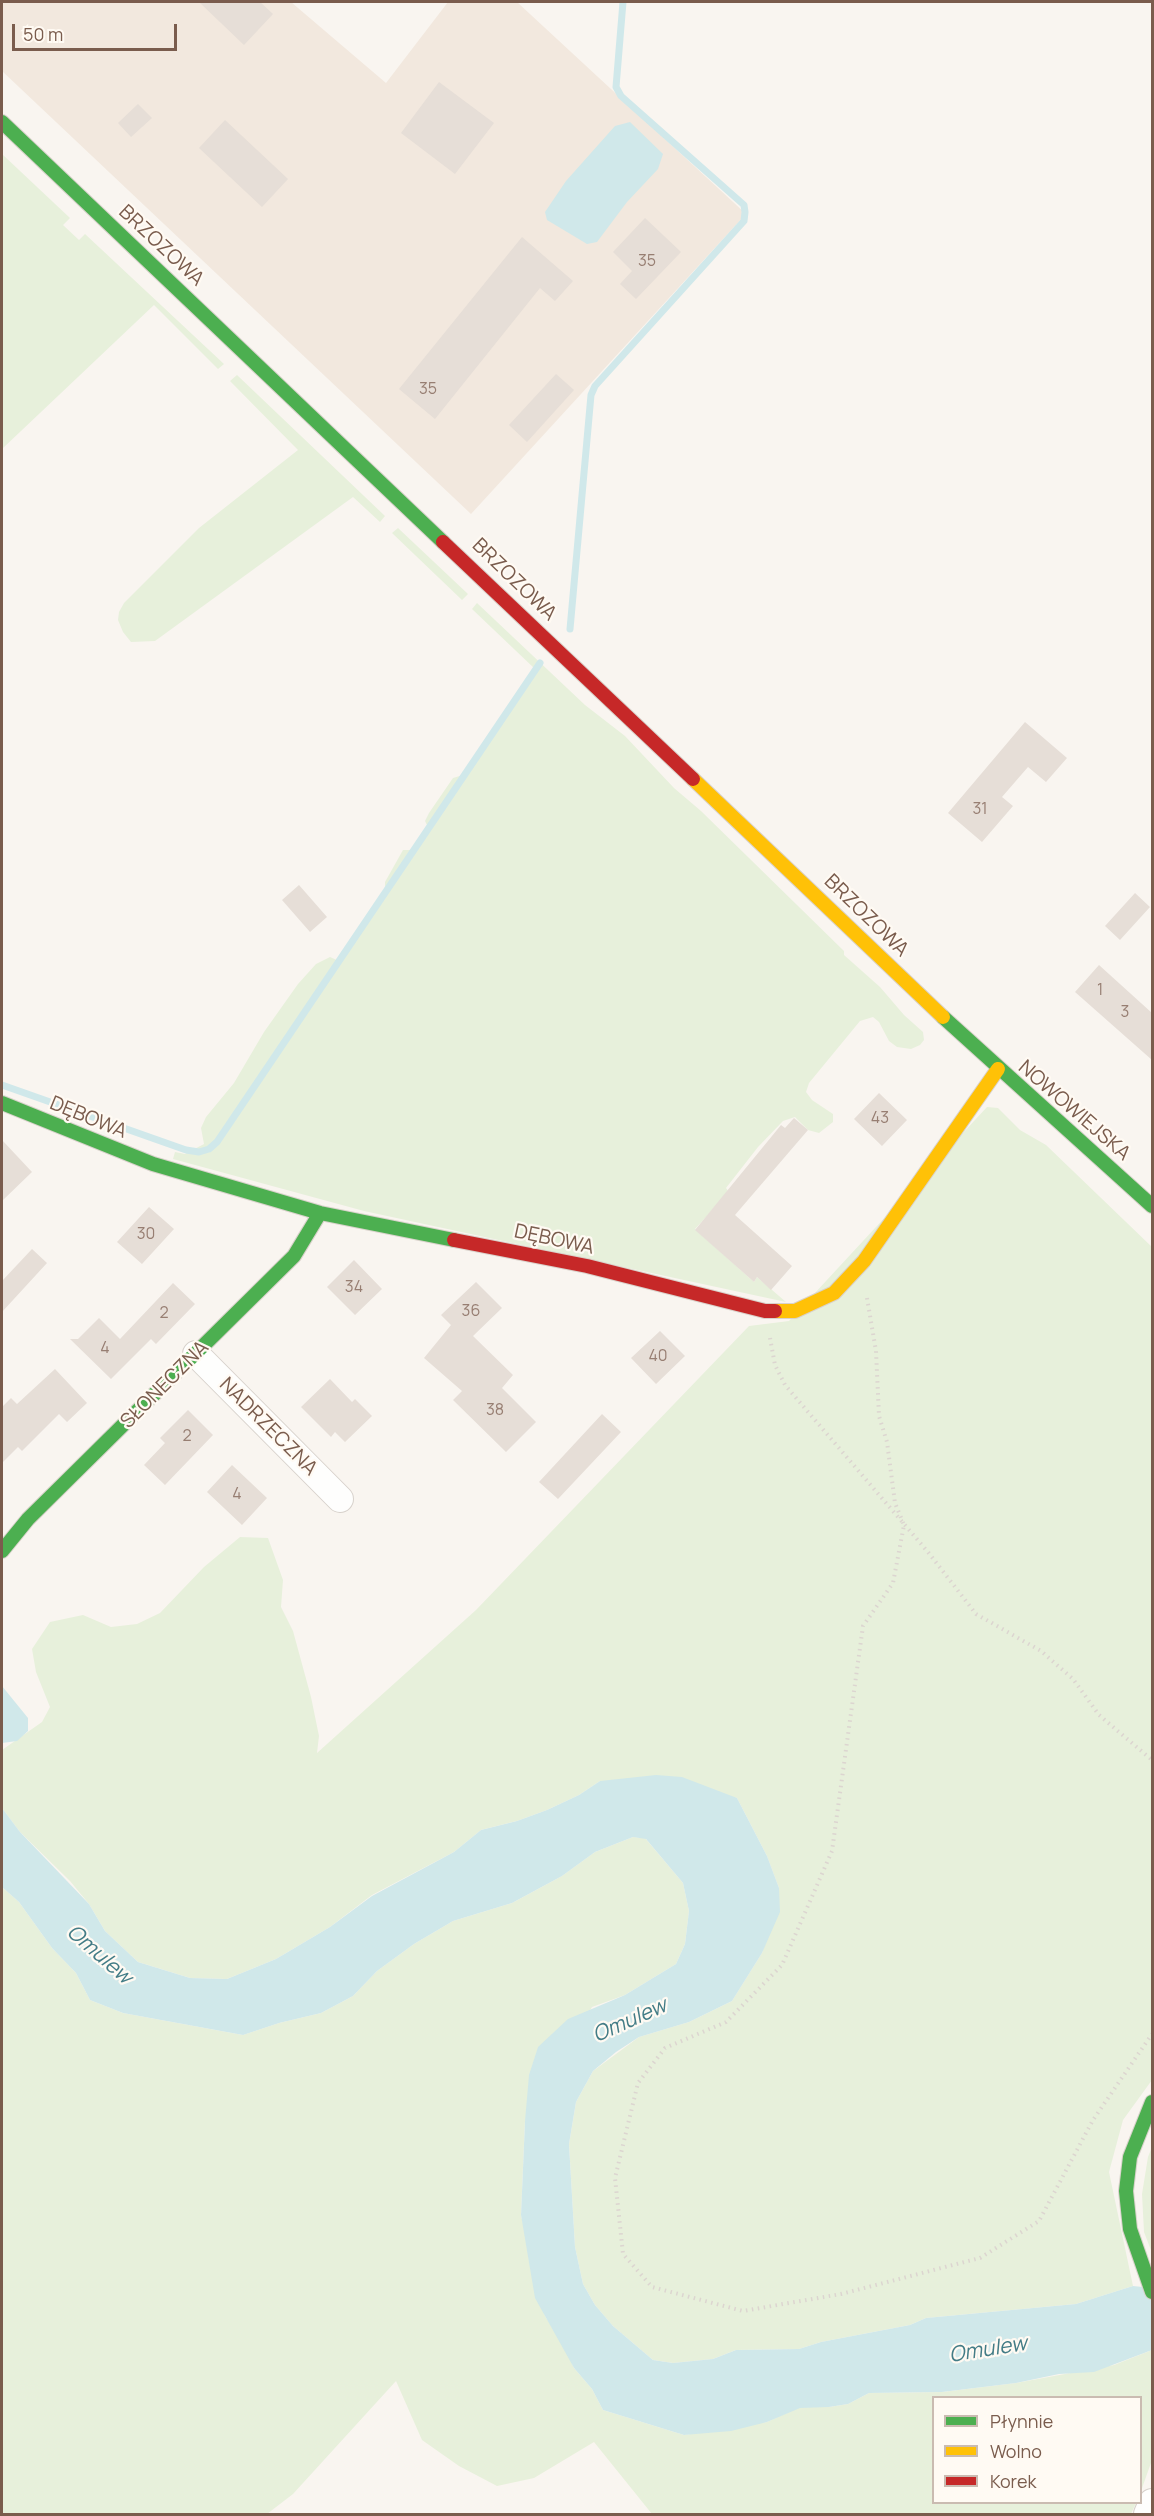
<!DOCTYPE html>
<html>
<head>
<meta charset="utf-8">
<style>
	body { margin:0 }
	#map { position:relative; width:1154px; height:2516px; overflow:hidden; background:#f9f5f0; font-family:Manrope,sans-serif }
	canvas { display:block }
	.frame { position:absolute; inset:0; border:3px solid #7a5c4d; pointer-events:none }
	.legend { position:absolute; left:932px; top:2396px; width:210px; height:108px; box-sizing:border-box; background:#fffaf3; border:2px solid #cabbb1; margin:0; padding:8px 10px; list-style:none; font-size:18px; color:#7a5c4d }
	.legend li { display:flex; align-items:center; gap:12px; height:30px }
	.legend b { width:30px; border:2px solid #cabbb1 }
	.scale { position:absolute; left:12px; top:24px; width:165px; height:27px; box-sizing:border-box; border:3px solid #7a5c4d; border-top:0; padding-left:8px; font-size:18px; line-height:21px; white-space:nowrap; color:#7a5c4d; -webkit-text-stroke:4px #fffaf3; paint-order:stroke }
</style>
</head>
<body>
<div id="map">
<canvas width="1154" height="2516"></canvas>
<div class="frame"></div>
<ul class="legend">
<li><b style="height:8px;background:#4caf50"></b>Płynnie</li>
<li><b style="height:8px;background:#ffc107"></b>Wolno</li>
<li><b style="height:8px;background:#c62828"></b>Korek</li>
</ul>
<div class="scale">50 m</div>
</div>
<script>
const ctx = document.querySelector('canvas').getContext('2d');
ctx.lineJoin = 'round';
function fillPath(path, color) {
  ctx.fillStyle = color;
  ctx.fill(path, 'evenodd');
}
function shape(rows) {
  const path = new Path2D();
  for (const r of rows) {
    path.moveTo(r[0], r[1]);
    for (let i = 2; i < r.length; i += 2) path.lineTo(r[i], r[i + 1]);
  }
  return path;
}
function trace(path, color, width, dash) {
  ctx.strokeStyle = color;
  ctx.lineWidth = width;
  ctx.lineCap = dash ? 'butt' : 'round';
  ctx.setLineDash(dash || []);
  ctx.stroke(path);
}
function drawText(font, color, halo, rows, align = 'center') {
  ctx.font = font + ' Manrope,sans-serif';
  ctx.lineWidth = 4.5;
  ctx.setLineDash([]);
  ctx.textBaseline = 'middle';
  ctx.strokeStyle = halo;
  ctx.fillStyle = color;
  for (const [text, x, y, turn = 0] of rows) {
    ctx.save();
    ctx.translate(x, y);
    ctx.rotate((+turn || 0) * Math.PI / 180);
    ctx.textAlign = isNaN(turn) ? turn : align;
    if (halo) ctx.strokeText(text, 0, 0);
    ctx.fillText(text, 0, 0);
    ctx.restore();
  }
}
fillPath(shape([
	[2,2,291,2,386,83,448,2,517,2,746,214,471,514,2,71]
]), '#f2e8de');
fillPath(shape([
	[2,154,70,218,63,225,79,240,85,234,224,364,218,369,154,305,2,449],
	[237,375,385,516,380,522,353,497,155,641,131,642,123,632,118,620,119,612,124,603,199,528,298,450,230,381],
	[398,528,468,594,462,600,392,533],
	[477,603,585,705,625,736,674,788,701,811,844,951,844,955,880,987,904,1015,923,1032,924,1040,920,1045,911,1049,897,1047,889,1041,879,1022,873,1017,860,1021,809,1083,806,1092,812,1100,833,1114,833,1122,819,1133,808,1130,795,1117,783,1121,758,1147,726,1188,729,1192,695,1229,754,1282,757,1277,786,1302,364,1211,173,1159,175,1152,185,1154,204,1144,201,1128,206,1117,234,1083,264,1032,298,984,316,964,330,957,339,961,385,893,385,882,403,850,413,850,428,827,425,821,429,813,453,778,463,775,535,669,472,609],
	[987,1107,998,1108,1020,1130,1046,1145,1152,1247,1152,2080,1123,2120,1109,2172,1133,2286,1076,2304,926,2318,910,2325,821,2342,799,2349,736,2350,713,2359,673,2363,653,2360,613,2326,595,2305,583,2284,575,2247,569,2144,576,2102,593,2071,639,2037,689,2022,732,2001,762,1953,779,1888,767,1856,737,1798,600,1781,579,1795,547,1810,517,1821,481,1830,454,1852,372,1895,330,1927,276,1959,227,1979,190,1978,138,1962,105,1931,89,1904,70,1881,20,1832,2,1808,2,1750,42,1722,50,1707,36,1672,32,1649,50,1622,83,1615,111,1627,137,1624,160,1613,204,1567,240,1537,268,1538,283,1580,281,1607,293,1631,311,1697,319,1736,317,1753,476,1610,749,1326,789,1321],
	[633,1837,645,1838,683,1883,689,1911,685,1944,676,1964,625,1995,592,2007,525,2121,523,2167,521,2215,545,2316,563,2344,574,2368,592,2389,603,2410,684,2435,767,2422,800,2407,829,2407,848,2404,869,2393,942,2392,1016,2383,1114,2365,1152,2350,1152,2460,1141,2491,1140,2398,934,2398,934,2502,1136,2503,1131,2514,652,2514,594,2442,534,2478,497,2486,459,2466,422,2440,396,2381,293,2494,267,2514,2,2514,2,1887,19,1902,52,1948,76,1973,90,2000,123,2013,243,2035,279,2023,321,2013,353,1996,377,1971,414,1944,453,1921,512,1903,562,1876,595,1852],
	[1152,2147,1152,2253,1144,2232,1142,2194,1148,2157]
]), '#e7f0db');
fillPath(shape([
	[630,122,663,154,658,169,627,202,597,242,587,244,547,220,545,212,566,181,615,126],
	[2,1686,28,1718,28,1731,17,1741,2,1743],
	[656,1775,682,1777,737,1798,767,1856,779,1888,780,1912,762,1953,732,2001,689,2022,639,2037,616,2052,593,2071,576,2102,569,2144,575,2247,583,2284,595,2305,613,2326,653,2360,673,2363,713,2359,736,2350,799,2349,821,2342,910,2325,926,2318,1076,2304,1133,2286,1152,2288,1152,2350,1094,2372,1059,2374,1016,2383,942,2392,869,2393,848,2404,829,2407,800,2408,767,2422,731,2431,684,2435,603,2410,592,2389,574,2368,535,2298,521,2215,525,2121,529,2075,538,2047,568,2019,625,1995,676,1964,685,1944,689,1911,683,1883,646,1839,633,1837,595,1852,562,1876,512,1903,453,1921,414,1944,377,1971,353,1996,321,2013,279,2023,243,2035,123,2013,90,2000,76,1973,52,1948,19,1902,2,1887,2,1808,20,1832,89,1904,105,1931,138,1962,190,1978,227,1979,276,1959,330,1927,372,1896,454,1852,481,1830,517,1821,547,1810,579,1795,600,1781]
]), '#d0e8ea');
trace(shape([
	[570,629,591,395,595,386,744,221,745,212,744,205,621,96,616,87,623,2],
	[2,1085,186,1150,199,1152,209,1149,217,1142,540,663]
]), '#d0e8ea', 7);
fillPath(shape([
	[199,2,260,2,273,14,244,45],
	[439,82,494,123,455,174,401,133],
	[138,104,152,118,131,137,118,123],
	[225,120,288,179,262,207,199,148],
	[645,218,681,252,636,299,620,284,632,271,613,252],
	[522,237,573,281,555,301,540,288,435,419,399,389],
	[556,374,574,390,527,442,509,425],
	[1025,722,1067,758,1046,782,1028,767,1002,797,1013,806,982,842,948,813],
	[299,885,327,917,310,932,282,900],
	[1135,893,1150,907,1120,940,1105,926],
	[1099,965,1152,1013,1152,1060,1075,992],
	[879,1093,907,1120,882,1146,854,1119],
	[794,1118,808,1130,735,1215,792,1266,771,1290,757,1277,754,1282,695,1230,781,1125,785,1128],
	[2,1140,32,1172,2,1201],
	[149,1207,174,1229,142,1264,117,1242],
	[32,1249,47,1263,2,1312,2,1281],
	[354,1260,382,1289,355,1315,327,1287],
	[476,1282,502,1308,473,1336,513,1375,502,1388,536,1422,506,1452,453,1400,462,1391,424,1358,451,1325,441,1315],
	[173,1283,195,1304,156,1344,151,1339,111,1379,70,1339,78,1339,99,1318,120,1339],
	[660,1331,685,1356,656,1384,631,1358],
	[55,1369,87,1403,67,1422,59,1414,22,1451,18,1447,2,1463,2,1407,11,1398,17,1404],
	[330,1379,352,1402,355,1399,372,1416,345,1442,335,1432,331,1437,301,1407],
	[188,1410,213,1435,165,1485,144,1465,165,1443,160,1438],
	[602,1414,621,1432,558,1499,539,1482],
	[232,1465,267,1498,242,1525,207,1492]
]), '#e6ded7');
const street = shape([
	[196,1354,340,1499],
	[1147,2514,1152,2502]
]);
const fast = shape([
	[2,122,443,542],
	[943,1017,1152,1206],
	[2,1103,153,1164,320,1213,454,1240],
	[2,1551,28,1519,294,1256,320,1213],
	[1152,2102,1130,2157,1126,2191,1130,2229,1152,2292]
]);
const slow = shape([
	[693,779,943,1017],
	[775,1311,795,1311,834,1293,864,1261,998,1069]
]);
const jam = shape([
	[443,542,693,779],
	[454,1240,587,1266,765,1311,775,1311]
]);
trace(street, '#d7d1cb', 28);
trace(fast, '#d9d2cb', 16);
trace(slow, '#d9d2cb', 16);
trace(jam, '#d9d2cb', 16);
trace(shape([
	[867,1298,876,1351,879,1416,887,1442,895,1503,904,1525,893,1583,863,1626,832,1851,782,1965,726,2022,665,2048,638,2083,615,2178,623,2254,652,2287,743,2311,841,2294,980,2258,1039,2221,1093,2120,1152,2034],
	[770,1338,775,1365,785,1385,928,1552,976,1614,1041,1651,1073,1679,1099,1715,1152,1760]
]), '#dcd5d0', 4, [1.5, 4.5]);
trace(street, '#fefefd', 26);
trace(fast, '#4caf50', 14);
trace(slow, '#ffc107', 14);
trace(jam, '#c62828', 14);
drawText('16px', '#977e72', null, [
	["35",647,262],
	["35",428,390],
	["31",980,810],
	["1",1100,991],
	["3",1125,1013],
	["43",880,1119],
	["30",146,1235],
	["34",354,1288],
	["36",471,1312],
	["2",164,1314],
	["4",105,1349],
	["40",658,1357],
	["38",495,1411],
	["2",187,1437],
	["4",237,1495]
]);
drawText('20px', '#7a5c4d', '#fffaf3', [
	["BRZOZOWA",161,246,43],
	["BRZOZOWA",514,580,44],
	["BRZOZOWA",866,916,44],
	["NOWOWIEJSKA",1074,1111,41],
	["DĘBOWA",88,1118,22],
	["DĘBOWA",554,1240,12],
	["SŁONECZNA",165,1385,-45],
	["NADRZECZNA",268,1427,45]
]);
drawText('italic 21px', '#437c86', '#fffaf3', [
	["Omulew",99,1955,41],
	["Omulew",630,2021,-24],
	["Omulew",988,2350,-9]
]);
</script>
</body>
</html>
